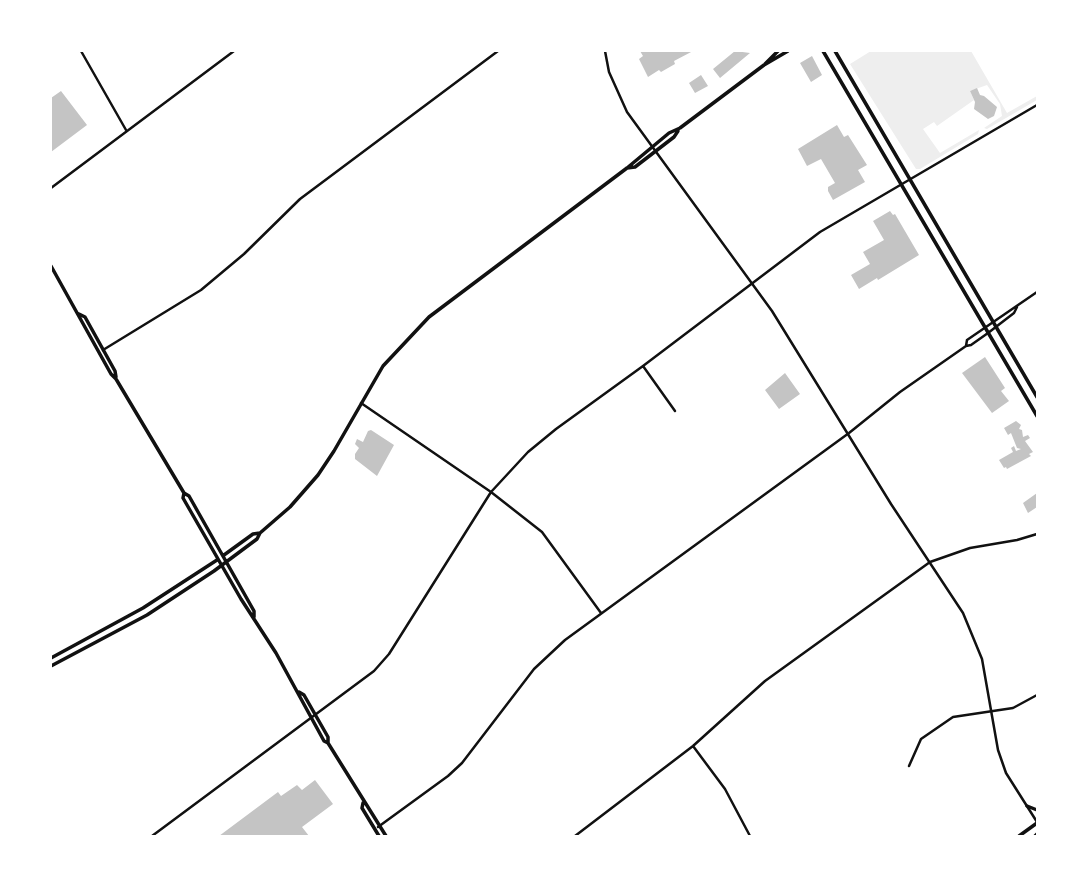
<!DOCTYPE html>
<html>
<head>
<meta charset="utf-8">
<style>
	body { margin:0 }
	#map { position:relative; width:1088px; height:887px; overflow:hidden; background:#fff; font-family:"Noto Sans",sans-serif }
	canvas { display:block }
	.frame { position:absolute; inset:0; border:52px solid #fff; pointer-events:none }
</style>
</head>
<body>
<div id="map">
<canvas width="1088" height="887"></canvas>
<div class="frame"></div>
</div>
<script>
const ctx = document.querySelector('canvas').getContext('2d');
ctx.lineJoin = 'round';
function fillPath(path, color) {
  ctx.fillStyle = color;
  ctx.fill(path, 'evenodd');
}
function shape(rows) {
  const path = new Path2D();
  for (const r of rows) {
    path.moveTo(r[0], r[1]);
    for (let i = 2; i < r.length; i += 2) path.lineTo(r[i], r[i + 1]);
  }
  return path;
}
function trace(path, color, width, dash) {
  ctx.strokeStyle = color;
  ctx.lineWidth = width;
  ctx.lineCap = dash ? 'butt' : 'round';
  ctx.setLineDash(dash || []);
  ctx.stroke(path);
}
fillPath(shape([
	[871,51,971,51,1007,113,1037,96,1037,100,987,129,984,128,1002,116,1000,104,987,85,970,91,974,100,937,126,934,122,923,129,940,153,979,130,978,134,920,169,916,169,850,64]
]), '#eee');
fillPath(shape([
	[640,51,693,51,674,61,675,64,661,72,659,70,648,77,639,59,643,56],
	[735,51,750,53,720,78,713,69],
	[812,56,822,75,811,82,800,63],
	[701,75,708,86,695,93,689,83],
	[977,88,980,95,984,96,997,107,994,116,988,119,974,109,975,102,970,91],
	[61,91,87,125,51,152,51,98],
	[837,125,844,137,848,135,867,165,858,170,865,182,833,200,828,191,828,187,835,183,821,159,807,166,798,149],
	[890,211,893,215,895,214,919,255,878,280,877,278,859,289,851,275,870,264,863,252,884,240,873,221],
	[985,357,1005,388,1001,391,1009,401,992,413,962,373],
	[785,373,800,394,779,409,765,390],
	[1016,421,1021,425,1019,429,1022,430,1023,437,1028,435,1030,438,1025,441,1033,452,1029,454,1031,456,1007,469,1006,467,1004,468,999,460,1013,452,1011,448,1014,446,1016,451,1021,449,1017,448,1011,433,1008,435,1004,428],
	[371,430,394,445,377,476,355,459,355,454,359,448,355,444,357,439,363,442,368,431],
	[1037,493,1037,507,1028,513,1023,503],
	[315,780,333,804,302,827,309,836,219,836,278,792,281,796,297,785,302,790]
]), '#c4c4c4');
trace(shape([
	[81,51,126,130],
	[51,188,234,51],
	[966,346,967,340,1037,292],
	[103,350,201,290,244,254,300,199,498,51],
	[643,366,675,411],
	[361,403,491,492,542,532,601,613],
	[693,746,725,789,750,836],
	[909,766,921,739,953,717,1013,708,1037,695],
	[378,827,448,776,462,763,534,669,565,640,849,433,900,392,966,346,971,345,988,333,1014,313,1017,307],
	[152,836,374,671,389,654,491,492,528,452,556,429,643,366,820,232,1037,105],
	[575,836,693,746,765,681,930,562,970,548,1017,540,1037,534]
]), '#111', 2.5);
trace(shape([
	[605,51,609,72,627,112,772,311,891,504,963,613,982,659,998,750,1006,773,1037,822]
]), '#111', 2.5);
trace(shape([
	[765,64,778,51],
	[627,168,635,167,674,137,678,131],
	[51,266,111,374,116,379,184,493,189,496,254,611,254,617],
	[79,314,85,317,115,371,116,377],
	[184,493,183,498,241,599,276,653,324,741,328,743,386,836],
	[224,555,253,534,260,533],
	[51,658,143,608,217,560],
	[51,666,147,615,214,571,257,539,260,533,290,507,318,475,334,451,383,366,429,317,627,168,669,133,680,128,764,65,788,51],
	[299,692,304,695,328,737,328,743],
	[363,803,362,808,379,836],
	[1027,806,1037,810],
	[1019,836,1037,823],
	[1035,836,1037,834]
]), '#111', 3.5);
trace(shape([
	[823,51,1037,416],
	[835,51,1037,397]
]), '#111', 3.5);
</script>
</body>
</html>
